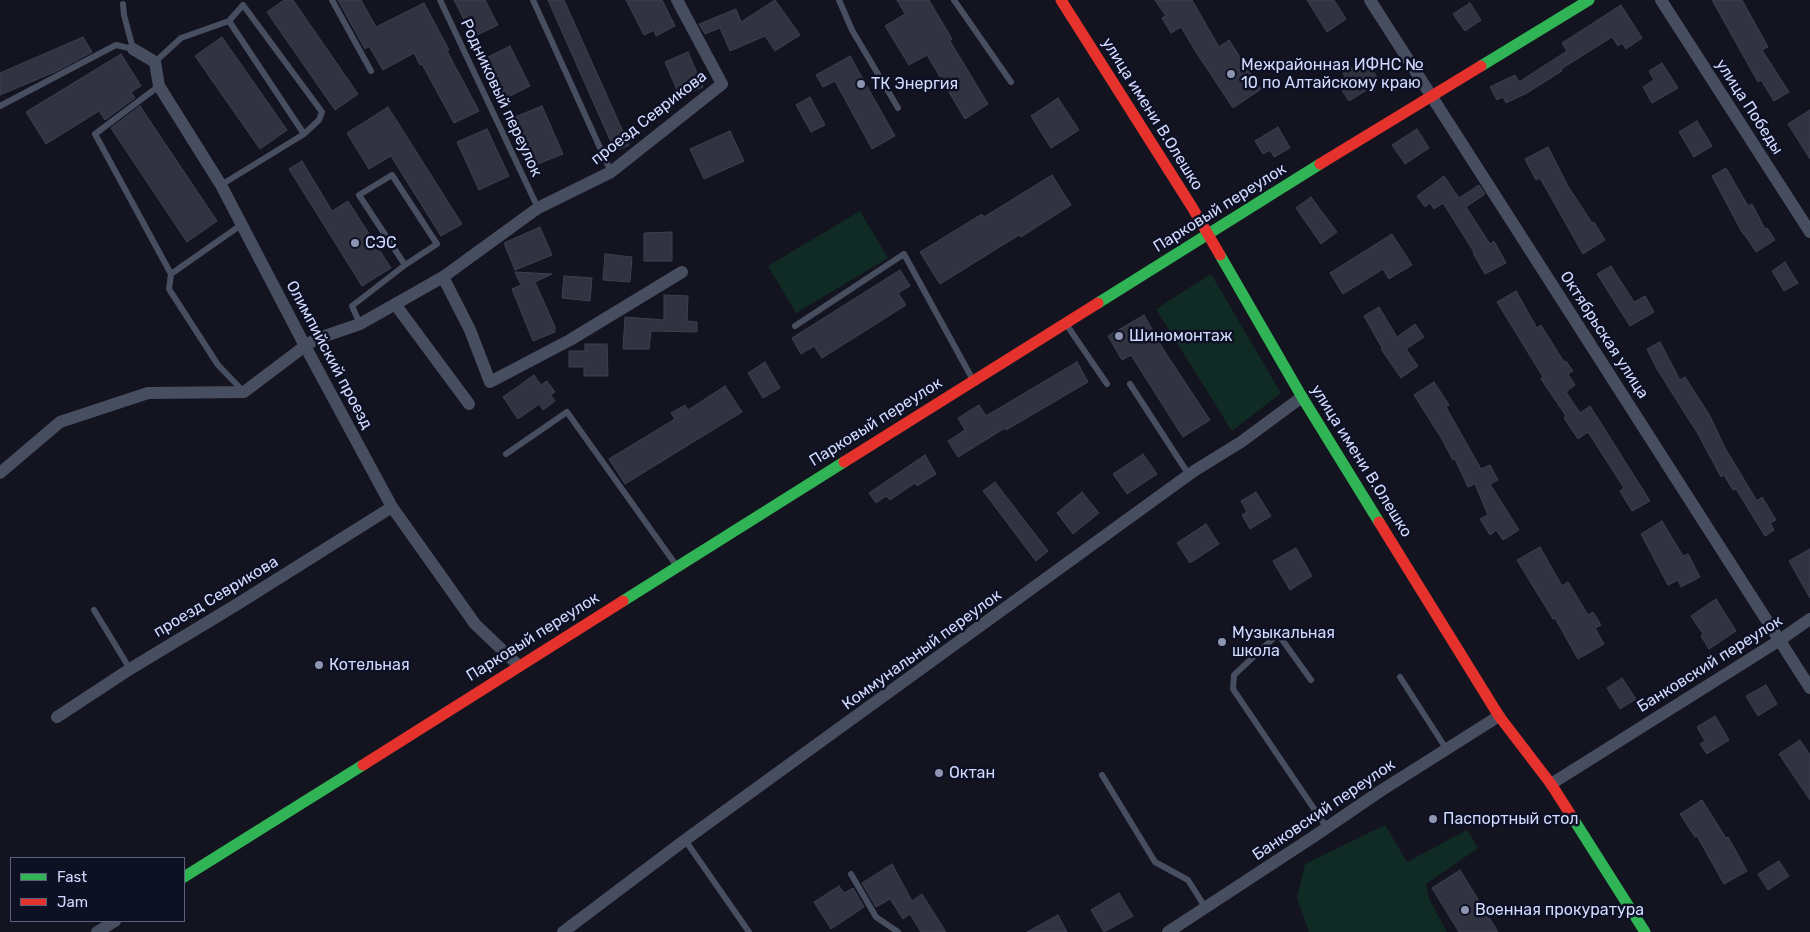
<!DOCTYPE html>
<html>
<head>
<meta charset="utf-8">
<style>
	body { margin:0 }
	#map { position:relative; width:1810px; height:932px; overflow:hidden; background:#13141f; font-family:Rubik,sans-serif }
	canvas { display:block }
	.legend { position:absolute; left:10px; top:857px; width:175px; height:65px; box-sizing:border-box; background:#0e1124; border:1px solid #5c617c; margin:0; padding:6px 9px; list-style:none; font-size:15px; color:#d1daff }
	.legend li { display:flex; align-items:center; gap:10px; height:25px }
	.legend b { width:25px; border:1px solid #5c617c }
</style>
</head>
<body>
<div id="map">
<canvas width="1810" height="932"></canvas>
<ul class="legend">
<li><b style="height:6px;background:#30b455"></b>Fast</li>
<li><b style="height:6px;background:#e5322d"></b>Jam</li>
</ul>
</div>
<script>
const ctx = document.querySelector('canvas').getContext('2d');
ctx.lineJoin = 'round';
function fillPath(path, color) {
  ctx.fillStyle = color;
  ctx.fill(path, 'evenodd');
}
function shape(rows) {
  const path = new Path2D();
  for (const r of rows) {
    path.moveTo(r[0], r[1]);
    for (let i = 2; i < r.length; i += 2) path.lineTo(r[i], r[i + 1]);
  }
  return path;
}
function trace(path, color, width, dash) {
  ctx.strokeStyle = color;
  ctx.lineWidth = width;
  ctx.lineCap = dash ? 'butt' : 'round';
  ctx.setLineDash(dash || []);
  ctx.stroke(path);
}
function drawText(font, color, halo, rows, align = 'center') {
  ctx.font = font + ' Rubik,sans-serif';
  ctx.lineWidth = 5;
  ctx.setLineDash([]);
  ctx.textBaseline = 'middle';
  ctx.strokeStyle = halo;
  ctx.fillStyle = color;
  for (const [text, x, y, turn = 0] of rows) {
    ctx.save();
    ctx.translate(x, y);
    ctx.rotate((+turn || 0) * Math.PI / 180);
    ctx.textAlign = isNaN(turn) ? turn : align;
    if (halo) ctx.strokeText(text, 0, 0);
    ctx.fillText(text, 0, 0);
    ctx.restore();
  }
}
fillPath(shape([
	[860,211,888,258,796,313,768,266],
	[1211,274,1281,393,1232,431,1156,309],
	[1385,825,1407,862,1467,830,1478,848,1426,884,1429,899,1447,932,1309,932,1297,898,1305,864]
]), '#102b23');
const building = shape([
	[284,0,293,0,358,94,335,110,267,12,284,0],
	[338,0,361,0,376,27,424,3,449,50,447,51,479,111,454,123,422,64,420,65,414,53,383,70,369,46,365,49,338,0],
	[454,0,485,0,498,25,473,37,454,0],
	[548,0,564,0,629,145,615,151,548,0],
	[626,0,662,0,675,26,656,36,654,30,644,35,626,0],
	[775,0,800,35,775,51,765,36,730,51,720,28,705,34,699,24,736,9,741,22,775,0],
	[897,0,929,0,952,39,950,41,988,104,965,119,927,55,909,65,885,26,905,14,897,0],
	[1155,0,1192,0,1219,47,1229,40,1261,89,1233,108,1196,52,1181,27,1171,33,1162,18,1166,16,1155,0],
	[1307,0,1334,0,1346,19,1327,32,1307,0],
	[1712,0,1742,0,1768,47,1762,50,1789,92,1774,101,1761,80,1758,82,1712,0],
	[1470,3,1481,20,1465,31,1453,14,1470,3],
	[1621,5,1642,38,1626,49,1622,43,1618,46,1612,37,1561,69,1562,71,1527,93,1506,103,1503,97,1497,100,1490,87,1515,75,1519,82,1567,51,1562,43,1621,5],
	[83,37,92,52,57,71,0,95,0,73,83,37],
	[222,37,287,130,260,149,195,56,222,37],
	[510,46,530,86,504,99,484,59,510,46],
	[688,52,703,87,680,97,665,62,688,52],
	[121,54,141,86,131,92,135,98,105,120,99,111,46,144,26,112,121,54],
	[850,56,895,136,872,149,835,81,823,87,816,75,850,56],
	[1367,62,1377,77,1367,83,1370,88,1349,101,1339,86,1347,81,1343,73,1358,64,1360,67,1367,62],
	[1662,63,1678,88,1652,103,1643,87,1654,80,1649,71,1662,63],
	[810,97,825,125,811,132,796,105,810,97],
	[1058,98,1079,130,1051,148,1031,116,1058,98],
	[140,106,217,221,187,242,111,128,140,106],
	[542,106,563,154,535,165,515,117,542,106],
	[388,107,462,224,441,236,391,156,369,169,347,133,388,107],
	[1810,110,1810,159,1788,124,1810,110],
	[1697,121,1712,146,1694,157,1679,132,1697,121],
	[1278,127,1290,148,1274,157,1270,150,1263,154,1255,141,1278,127],
	[487,129,509,176,479,190,457,142,487,129],
	[1417,129,1429,148,1405,164,1392,145,1417,129],
	[730,131,744,161,704,179,690,149,730,131],
	[1548,147,1568,186,1592,223,1594,222,1605,240,1583,254,1540,178,1536,180,1525,159,1548,147],
	[302,161,332,211,348,201,391,268,362,286,289,169,302,161],
	[1726,168,1748,206,1752,204,1765,229,1767,228,1775,240,1756,252,1744,234,1743,234,1712,176,1726,168],
	[1052,175,1071,205,1021,237,1019,235,940,284,920,252,982,214,984,217,1052,175],
	[1444,176,1459,198,1479,185,1485,194,1466,207,1490,244,1494,241,1506,263,1485,274,1473,253,1474,252,1443,203,1434,209,1430,203,1425,207,1417,196,1444,176],
	[1311,197,1337,232,1321,244,1296,208,1311,197],
	[540,227,552,255,515,270,504,243,540,227],
	[672,232,672,261,644,261,644,233,672,232],
	[1392,234,1412,265,1389,279,1383,269,1343,294,1330,273,1392,234],
	[605,254,632,257,630,282,603,280,605,254],
	[1785,262,1798,283,1784,291,1772,271,1785,262],
	[1611,266,1634,302,1645,296,1654,312,1630,326,1597,274,1611,266],
	[900,270,910,286,898,293,906,305,822,358,814,346,801,354,792,338,900,270],
	[515,272,552,274,535,282,555,327,555,332,533,341,512,289,521,285,515,272],
	[564,276,592,278,590,301,562,298,564,276],
	[1516,291,1537,328,1541,325,1564,362,1566,361,1573,371,1568,374,1575,385,1566,392,1580,413,1590,406,1650,501,1632,511,1620,491,1624,488,1588,432,1578,439,1564,418,1566,416,1541,379,1543,377,1497,302,1516,291],
	[664,295,688,296,687,321,697,322,697,332,651,331,649,349,623,349,625,317,664,320,664,295],
	[1379,307,1397,337,1415,324,1424,337,1406,349,1418,366,1401,378,1381,349,1382,348,1364,316,1379,307],
	[1144,315,1165,352,1210,420,1183,437,1131,355,1122,360,1108,336,1144,315],
	[1660,342,1680,380,1685,377,1710,416,1725,448,1757,501,1762,497,1776,520,1770,523,1774,530,1765,536,1736,489,1733,490,1724,475,1721,477,1698,434,1657,369,1647,349,1660,342],
	[585,344,607,344,608,376,584,376,584,367,569,367,569,351,585,351,585,344],
	[765,362,780,388,763,398,748,373,765,362],
	[1077,362,1088,382,1006,430,1005,428,958,457,948,441,965,430,958,418,979,405,986,416,1077,362],
	[534,375,541,385,547,381,555,392,551,395,555,401,543,410,539,404,518,419,503,397,534,375],
	[1434,382,1449,405,1446,407,1481,469,1490,465,1498,480,1490,484,1519,530,1503,540,1496,530,1490,535,1480,519,1488,515,1475,484,1468,487,1455,459,1453,460,1440,436,1414,395,1434,382],
	[725,386,742,412,625,484,609,459,675,419,671,413,685,405,688,410,725,386],
	[1143,454,1157,474,1127,494,1113,474,1143,454],
	[925,455,936,474,917,486,915,483,890,500,886,496,876,503,869,493,925,455],
	[995,482,1048,551,1036,561,983,491,995,482],
	[1082,492,1099,513,1073,534,1057,513,1082,492],
	[1256,492,1271,516,1250,529,1242,515,1247,512,1241,501,1256,492],
	[1662,521,1683,556,1688,554,1700,577,1681,587,1678,580,1668,585,1641,534,1662,521],
	[1206,524,1219,544,1190,563,1177,543,1206,524],
	[1540,547,1562,586,1568,582,1588,615,1593,612,1601,625,1595,628,1604,644,1578,659,1555,618,1553,619,1517,560,1540,547],
	[1296,548,1312,576,1290,590,1273,561,1296,548],
	[1810,549,1810,598,1789,561,1810,549],
	[1716,599,1736,631,1709,649,1701,636,1703,634,1691,616,1716,599],
	[1622,678,1636,699,1620,709,1607,688,1622,678],
	[1766,685,1777,704,1758,716,1746,696,1766,685],
	[1715,716,1729,740,1707,754,1700,744,1705,741,1697,727,1715,716],
	[1800,740,1810,755,1810,800,1779,754,1800,740],
	[1702,800,1726,838,1728,837,1747,871,1724,884,1697,836,1695,837,1680,814,1702,800],
	[1779,861,1789,876,1768,890,1758,874,1779,861],
	[892,864,912,901,922,894,946,932,921,932,910,914,903,919,890,899,876,907,862,883,892,864],
	[1460,870,1498,932,1459,932,1432,888,1460,870],
	[839,886,844,893,853,888,864,907,831,929,814,902,839,886],
	[1119,893,1133,916,1104,932,1091,910,1119,893],
	[1058,915,1067,932,1027,932,1058,915]
]);
fillPath(building, '#313341');
trace(building, '#3d4053', 1);
trace(shape([
	[332,0,371,71],
	[440,0,538,208],
	[533,0,611,172],
	[839,0,852,30,898,108],
	[954,0,1011,82],
	[123,4,124,15,133,49],
	[229,21,243,5,322,112,319,120,304,134],
	[155,62,181,38,229,21,304,134,221,185],
	[159,86,95,134,171,274,241,225],
	[0,106,116,45,133,49],
	[171,274,169,289,218,365,244,392],
	[360,324,352,306,405,265,359,195,392,175,437,244,405,265],
	[1066,324,1107,384],
	[795,326,904,254,973,380],
	[1130,384,1189,475],
	[506,454,567,412,676,565],
	[94,610,130,669],
	[1400,677,1447,750],
	[1311,680,1278,634,1234,675,1233,689,1327,828],
	[1102,775,1155,862,1188,880,1205,907],
	[685,840,749,932],
	[851,874,876,917,898,932]
]), '#474e60', 6);
trace(shape([
	[1370,0,1810,688],
	[1661,0,1810,232],
	[133,49,155,62,159,86,221,185,305,346,392,507,475,624,519,666],
	[443,277,470,330,490,382,570,340,682,272],
	[395,304,469,404],
	[0,473,60,422,148,393,244,392,305,346,316,339,360,324,443,277,538,208,611,172,722,84,677,0],
	[57,717,130,669,236,605,392,507],
	[1551,784,1780,640,1810,619],
	[97,932,115,921],
	[563,932,685,840,1194,471,1241,442,1302,397],
	[1168,932,1313,837,1382,790,1499,716]
]), '#474e60', 12);
trace(shape([
	[1481,66,1589,0],
	[1220,255,1302,397,1379,522],
	[1098,303,1320,164],
	[623,601,844,462],
	[1574,820,1645,932],
	[184,877,363,765]
]), '#30b455', 11);
trace(shape([
	[1061,0,1192,207,1220,255],
	[1320,164,1481,66],
	[844,462,1098,303],
	[1379,522,1499,716,1551,784,1574,820],
	[363,765,623,601]
]), '#e5322d', 11);
for (const [x, y, r, color] of [
	[1231,74,5,"#8e95b1"],
	[861,84,5,"#8e95b1"],
	[355,243,5,"#8e95b1"],
	[1119,336,5,"#8e95b1"],
	[1222,642,5,"#8e95b1"],
	[319,665,5,"#8e95b1"],
	[939,773,5,"#8e95b1"],
	[1433,819,5,"#8e95b1"],
	[1465,910,5,"#8e95b1"]
]) {
  const dot = new Path2D();
  dot.arc(x, y, r, 0, 2 * Math.PI);
  ctx.fillStyle = color;
  ctx.fill(dot);
  trace(dot, '#0e1124', 2);
}
drawText('16px', '#d1daff', '#0e1124', [
	["Межрайонная ИФНС №",1241,65],
	["10 по Алтайскому краю",1241,83],
	["ТК Энергия",871,84],
	["СЭС",365,243],
	["Шиномонтаж",1129,336],
	["Музыкальная",1232,633],
	["школа",1232,651],
	["Котельная",329,665],
	["Октан",949,773],
	["Паспортный стол",1443,819],
	["Военная прокуратура",1475,910]
], 'left');
drawText('16px', '#d1daff', '#0e1124', [
	["Родниковый переулок",501,98,65],
	["улица Победы",1749,107,57],
	["улица имени В.Олешко",1152,114,58],
	["проезд Севрикова",649,118,-38],
	["Парковый переулок",1220,208,-32],
	["Октябрьская улица",1604,335,57],
	["Олимпийский проезд",329,355,62],
	["Парковый переулок",876,422,-32],
	["улица имени В.Олешко",1361,461,58],
	["проезд Севрикова",216,597,-31],
	["Парковый переулок",533,637,-32],
	["Коммунальный переулок",922,650,-36],
	["Банковский переулок",1710,664,-32],
	["Банковский переулок",1324,810,-34]
]);
</script>
</body>
</html>
